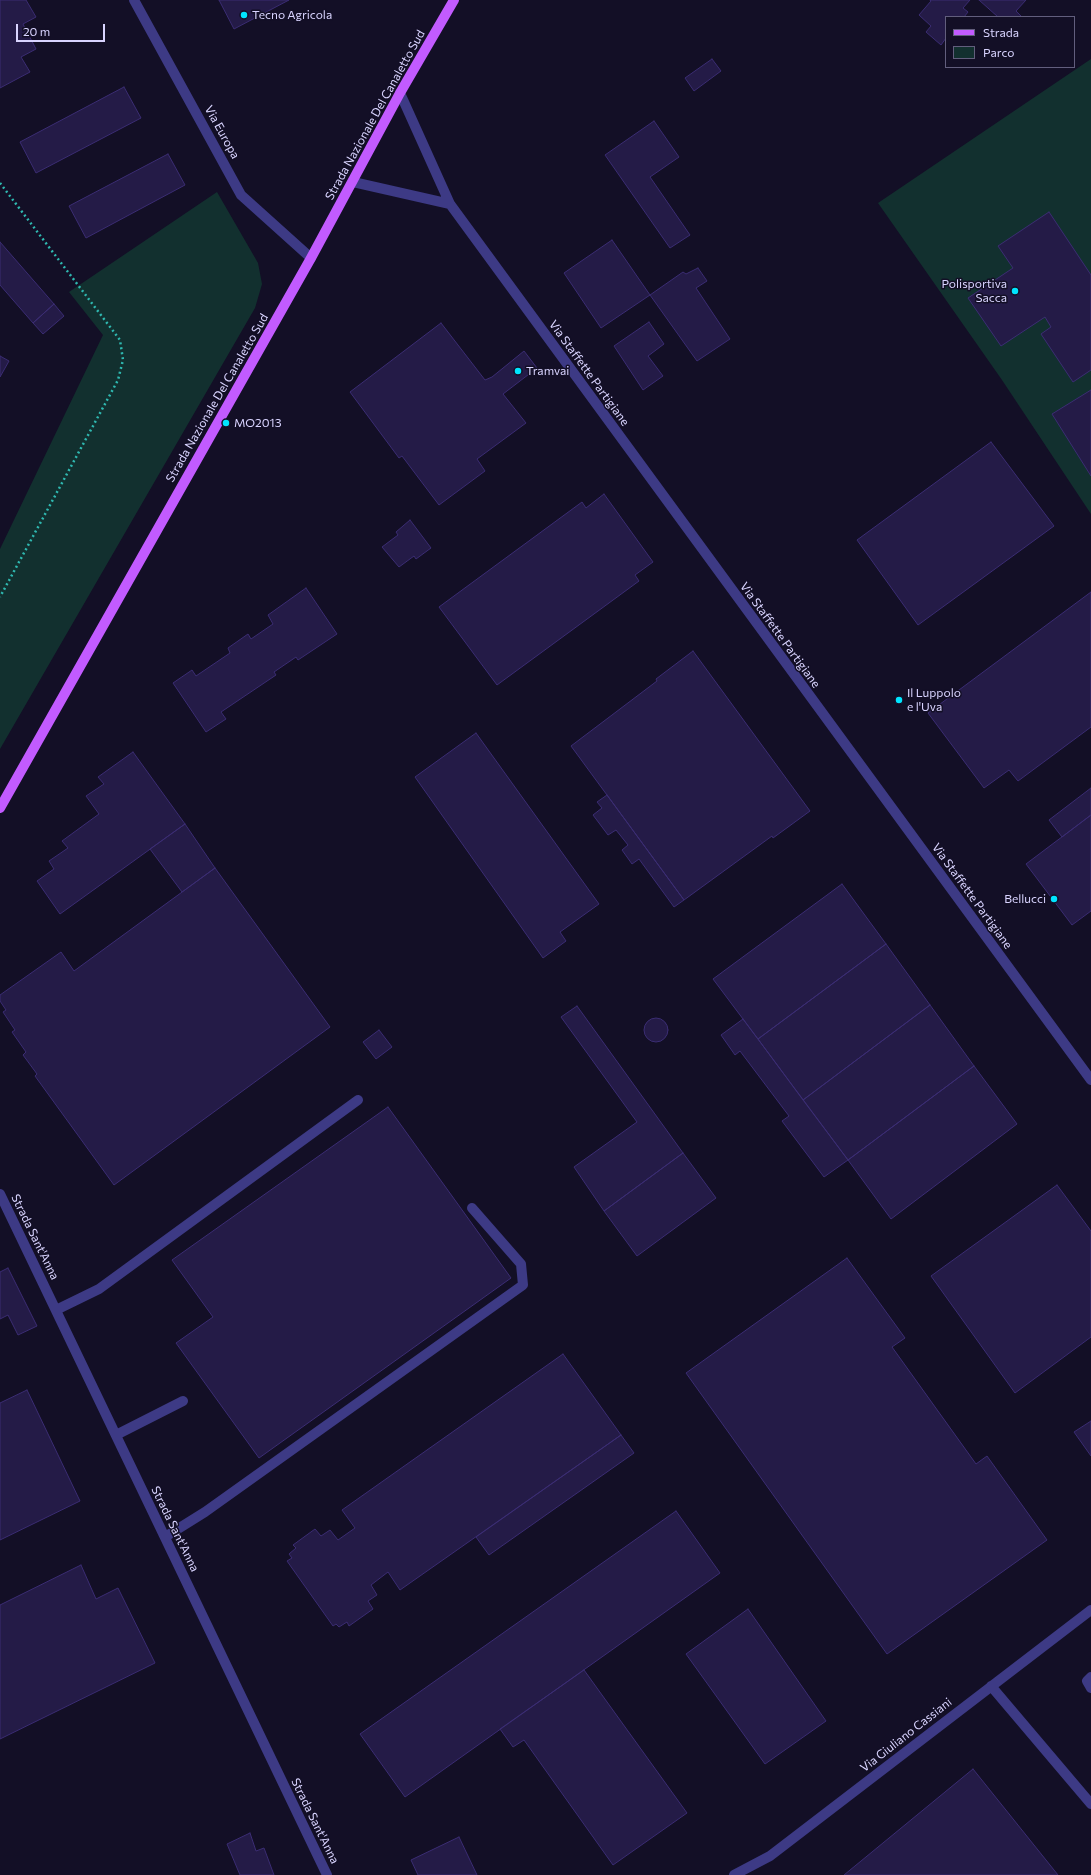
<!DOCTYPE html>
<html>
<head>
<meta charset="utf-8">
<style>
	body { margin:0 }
	#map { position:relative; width:1091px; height:1875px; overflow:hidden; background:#130f26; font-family:Commissioner,sans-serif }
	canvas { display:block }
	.legend { position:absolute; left:945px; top:16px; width:130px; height:52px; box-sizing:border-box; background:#130f26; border:1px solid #625e7d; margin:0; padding:5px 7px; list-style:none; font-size:12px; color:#d9d4ff }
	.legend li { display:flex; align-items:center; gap:8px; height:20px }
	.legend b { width:20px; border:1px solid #625e7d }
	.scale { position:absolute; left:16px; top:24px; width:89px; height:18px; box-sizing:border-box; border:2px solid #d9d4ff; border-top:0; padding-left:5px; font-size:12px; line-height:14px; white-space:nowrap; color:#d9d4ff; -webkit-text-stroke:3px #130f26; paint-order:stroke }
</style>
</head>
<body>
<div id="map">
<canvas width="1091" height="1875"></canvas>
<ul class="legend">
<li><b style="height:5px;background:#c25bff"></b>Strada</li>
<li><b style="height:11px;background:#12302f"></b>Parco</li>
</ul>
<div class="scale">20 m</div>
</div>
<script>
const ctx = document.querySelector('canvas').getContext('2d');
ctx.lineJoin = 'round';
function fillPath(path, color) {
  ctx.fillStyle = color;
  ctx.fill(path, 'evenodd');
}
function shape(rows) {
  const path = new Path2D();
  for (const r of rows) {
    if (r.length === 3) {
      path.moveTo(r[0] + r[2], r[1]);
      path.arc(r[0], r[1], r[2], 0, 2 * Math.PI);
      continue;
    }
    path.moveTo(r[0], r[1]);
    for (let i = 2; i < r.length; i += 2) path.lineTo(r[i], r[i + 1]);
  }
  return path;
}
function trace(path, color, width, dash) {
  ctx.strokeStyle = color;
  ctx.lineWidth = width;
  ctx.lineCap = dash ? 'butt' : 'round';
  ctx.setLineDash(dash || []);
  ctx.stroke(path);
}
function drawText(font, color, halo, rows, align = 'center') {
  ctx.font = font + ' Commissioner,sans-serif';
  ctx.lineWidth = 3;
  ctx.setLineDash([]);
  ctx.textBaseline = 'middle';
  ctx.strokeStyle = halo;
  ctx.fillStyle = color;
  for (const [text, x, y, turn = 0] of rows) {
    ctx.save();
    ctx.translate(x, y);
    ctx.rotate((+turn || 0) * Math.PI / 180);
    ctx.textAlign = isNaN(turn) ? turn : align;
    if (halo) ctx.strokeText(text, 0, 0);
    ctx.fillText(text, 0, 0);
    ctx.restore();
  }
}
fillPath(shape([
	[1091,59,1091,514,1002,380,878,203],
	[217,192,258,263,262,284,255,308,0,749,0,549,103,335,69,292]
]), '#12302f');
const building = shape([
	[0,0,26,0,36,17,23,24,36,49,21,57,30,72,0,88,0,0],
	[219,0,289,0,234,29,219,0],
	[930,0,970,0,963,8,968,12,964,17,946,17,946,38,941,45,926,32,931,26,919,15,931,1,930,0],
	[979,0,1026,0,1016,11,1022,17,998,17,979,0],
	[712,59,721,71,694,91,685,78,712,59],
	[124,87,141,118,36,173,20,142,124,87],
	[654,121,679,157,650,177,690,235,670,248,605,155,654,121],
	[168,154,185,185,86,238,69,206,168,154],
	[1049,212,1091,275,1091,370,1073,382,1041,334,1051,327,1045,317,1001,346,968,298,1013,268,998,246,1049,212],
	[612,240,650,295,601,328,564,273,612,240],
	[0,242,54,304,33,323,0,285,0,242],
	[698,268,707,281,696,288,730,339,697,361,650,295,683,272,686,274,698,268],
	[54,304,64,316,43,334,33,323,54,304],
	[649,322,664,344,648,356,663,376,643,390,614,346,649,322],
	[441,323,485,380,492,377,524,351,537,368,503,394,526,423,477,459,485,471,439,505,402,456,399,458,350,392,441,323],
	[0,356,9,361,0,377,0,356],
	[1091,390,1091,476,1052,414,1091,390],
	[991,442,1054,526,918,625,857,540,991,442],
	[604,494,653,562,635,575,639,581,497,685,439,607,582,502,586,508,604,494],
	[410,520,431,548,416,559,414,556,399,567,382,547,398,535,396,532,410,520],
	[306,588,337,634,298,660,296,657,274,672,276,675,221,712,226,719,206,732,173,683,192,670,196,676,230,653,228,648,248,634,251,639,273,624,268,615,306,588],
	[1091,592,1091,727,1018,781,1009,770,984,788,928,713,1091,592],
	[693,651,810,811,773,838,772,836,684,900,571,746,657,681,656,679,693,651],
	[476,733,599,904,560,932,566,941,543,958,415,777,476,733],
	[133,752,185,824,60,914,37,881,54,869,49,861,68,848,62,841,99,814,86,796,104,784,98,777,133,752],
	[1091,788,1091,815,1062,837,1049,820,1091,788],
	[607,795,684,900,674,907,639,859,632,864,622,850,628,845,616,830,608,835,593,815,602,808,597,802,607,795],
	[1091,815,1091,911,1072,925,1026,864,1091,815],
	[185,824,215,868,182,892,150,849,185,824],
	[215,868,330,1027,114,1185,35,1076,37,1074,23,1055,26,1052,12,1032,15,1030,3,1012,6,1010,0,1001,0,995,61,952,74,971,215,868],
	[842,884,886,944,758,1039,713,979,842,884],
	[886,944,930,1005,803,1100,758,1039,886,944],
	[930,1005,974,1066,848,1160,803,1100,930,1005],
	[577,1006,683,1153,604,1211,574,1167,637,1122,561,1017,577,1006],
	[656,1030,12],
	[743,1019,848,1160,824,1177,782,1121,789,1116,740,1051,735,1055,721,1035,743,1019],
	[379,1030,392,1047,376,1059,363,1042,379,1030],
	[974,1066,1017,1124,891,1219,848,1160,974,1066],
	[388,1107,511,1278,259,1458,176,1343,213,1317,172,1260,388,1107],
	[683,1153,716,1198,637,1256,604,1211,683,1153],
	[1057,1185,1091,1231,1091,1337,1015,1393,931,1276,1057,1185],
	[847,1258,905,1338,892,1347,976,1464,987,1456,1047,1540,887,1654,686,1373,847,1258],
	[8,1268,37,1326,18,1335,8,1315,0,1319,0,1272,8,1268],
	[563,1354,621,1435,400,1590,388,1572,371,1585,377,1595,368,1601,373,1609,349,1626,347,1622,339,1627,336,1624,333,1626,287,1561,292,1558,289,1554,296,1548,293,1545,315,1529,321,1536,330,1530,338,1540,355,1528,342,1510,563,1354],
	[27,1390,80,1501,0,1540,0,1403,27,1390],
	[1091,1421,1091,1456,1074,1432,1091,1421],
	[621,1435,634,1453,489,1555,476,1537,621,1435],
	[676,1511,720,1573,405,1797,360,1734,676,1511],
	[81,1565,96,1599,118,1588,155,1663,0,1739,0,1605,81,1565],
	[748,1609,826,1721,765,1764,686,1654,748,1609],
	[584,1670,687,1813,613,1865,524,1740,513,1747,500,1729,584,1670],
	[973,1769,1058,1875,844,1875,973,1769],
	[250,1833,256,1851,264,1848,274,1875,240,1875,227,1844,250,1833],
	[459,1837,477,1875,418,1875,411,1860,459,1837]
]);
fillPath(building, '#241b47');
trace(building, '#3b2d73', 1);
trace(shape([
	[0,183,120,340,123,360,118,380,0,597]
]), '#2fb8b0', 2.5, [2, 3]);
trace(shape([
	[134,0,241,195,311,258],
	[400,93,450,204,1091,1080],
	[353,182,450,204],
	[0,1194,327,1875],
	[56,1310,99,1289,358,1100],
	[116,1435,183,1401],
	[165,1537,205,1512,523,1285,521,1264,472,1208],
	[1091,1677,1087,1681,1091,1688],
	[991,1686,1091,1804],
	[734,1875,770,1856,1091,1610]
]), '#3d3a85', 10);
trace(shape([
	[0,808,311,258,400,93,454,0]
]), '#c25bff', 10);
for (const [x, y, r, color] of [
	[244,15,4,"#00e5ff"],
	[1015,291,4,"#00e5ff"],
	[518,371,4,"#00e5ff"],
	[226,423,4,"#00e5ff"],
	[899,700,4,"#00e5ff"],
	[1054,899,4,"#00e5ff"]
]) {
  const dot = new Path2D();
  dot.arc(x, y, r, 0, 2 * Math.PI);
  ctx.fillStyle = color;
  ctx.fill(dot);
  trace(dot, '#130f26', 1.5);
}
drawText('12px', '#d9d4ff', '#130f26', [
	["Tecno Agricola",252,15],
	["Polisportiva",1007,284,"right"],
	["Sacca",1007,298,"right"],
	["Tramvai",526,371],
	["MO2013",234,423],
	["Il Luppolo",907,693],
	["e l'Uva",907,707],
	["Bellucci",1046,899,"right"]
], 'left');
drawText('12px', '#d9d4ff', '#130f26', [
	["Strada Nazionale Del Canaletto Sud",375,115,-61],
	["Via Europa",222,132,61],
	["Via Staffette Partigiane",589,373,54],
	["Strada Nazionale Del Canaletto Sud",217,398,-60],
	["Via Staffette Partigiane",780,635,54],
	["Via Staffette Partigiane",972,896,54],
	["Strada Sant'Anna",35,1237,64],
	["Strada Sant'Anna",175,1529,64],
	["Via Giuliano Cassiani",906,1735,-38],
	["Strada Sant'Anna",315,1821,64]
]);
</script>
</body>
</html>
